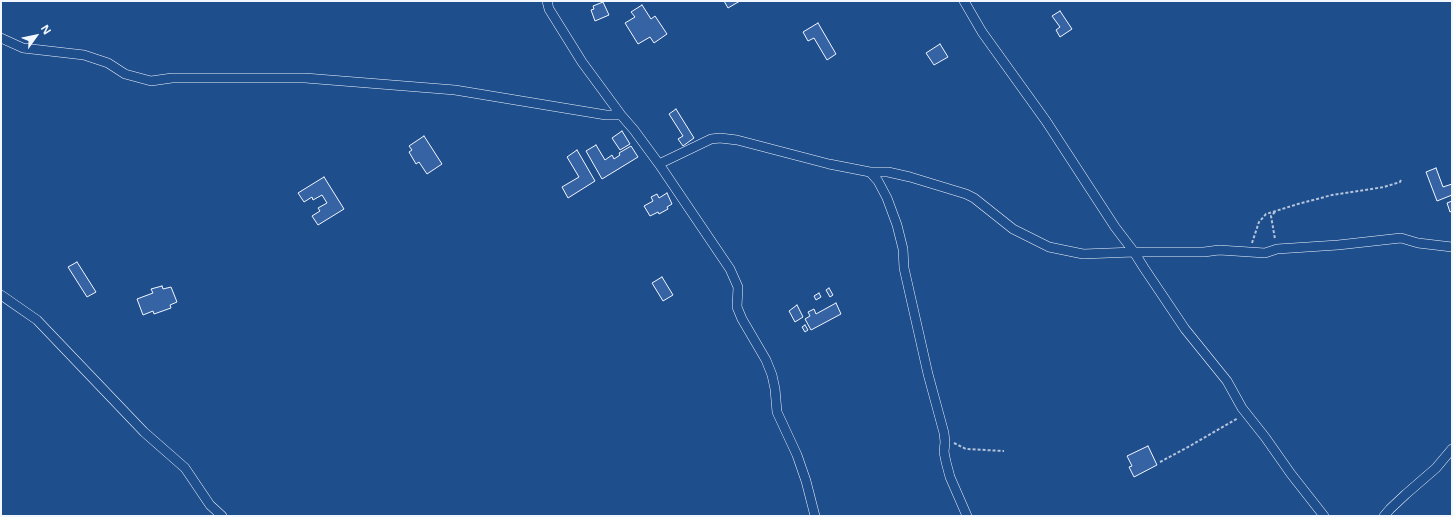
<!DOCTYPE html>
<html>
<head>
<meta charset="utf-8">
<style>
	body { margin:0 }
	#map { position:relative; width:1453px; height:517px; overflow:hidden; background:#1f4e8c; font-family:"Open Sans",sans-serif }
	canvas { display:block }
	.frame { position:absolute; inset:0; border:2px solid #f2f6ff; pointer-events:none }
	.north { position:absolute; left:16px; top:16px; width:40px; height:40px; -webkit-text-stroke:3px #1f4e8c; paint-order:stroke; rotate:57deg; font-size:11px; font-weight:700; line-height:16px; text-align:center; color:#f2f6ff }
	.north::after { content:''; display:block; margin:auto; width:14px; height:18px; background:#f2f6ff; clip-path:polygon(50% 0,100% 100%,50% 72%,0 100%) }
</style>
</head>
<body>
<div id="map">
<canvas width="1453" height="517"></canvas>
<div class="frame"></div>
<div class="north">N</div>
</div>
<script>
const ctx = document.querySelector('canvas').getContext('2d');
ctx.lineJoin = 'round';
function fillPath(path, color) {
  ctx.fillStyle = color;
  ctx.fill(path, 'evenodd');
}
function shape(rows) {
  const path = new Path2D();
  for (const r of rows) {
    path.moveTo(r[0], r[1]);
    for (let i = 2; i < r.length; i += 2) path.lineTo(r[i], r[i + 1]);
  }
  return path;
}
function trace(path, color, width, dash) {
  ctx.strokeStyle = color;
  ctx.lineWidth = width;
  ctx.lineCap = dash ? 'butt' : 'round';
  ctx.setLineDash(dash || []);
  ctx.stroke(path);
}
const building = shape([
	[724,1,740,1,728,8,724,1],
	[603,2,609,15,595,21,591,10,594,9,593,6,603,2],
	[642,5,651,19,655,16,667,34,654,43,650,37,638,44,625,23,635,17,631,12,642,5],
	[1060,11,1072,29,1060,37,1056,30,1060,27,1052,16,1060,11],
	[818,23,836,54,827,60,814,38,808,41,803,32,818,23],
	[940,44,948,57,934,65,926,53,940,44],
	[676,109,694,138,683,146,678,139,683,136,669,114,676,109],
	[622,131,630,144,620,150,612,138,622,131],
	[424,136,442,164,427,174,419,162,416,164,409,152,412,150,409,146,424,136],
	[596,145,605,160,612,155,614,159,620,155,619,153,631,146,638,157,602,179,586,151,596,145],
	[577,150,595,181,568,198,562,187,579,177,567,157,577,150],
	[1436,168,1443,187,1452,184,1452,195,1437,201,1426,172,1436,168],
	[324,177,344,209,318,225,312,216,320,211,318,208,327,203,322,195,313,200,312,197,304,202,298,193,324,177],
	[667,193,672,204,667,207,668,209,659,214,658,212,650,216,644,206,653,201,651,197,657,194,659,198,667,193],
	[1452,201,1452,211,1450,212,1447,203,1452,201],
	[77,262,96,292,87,297,68,267,77,262],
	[662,277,673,295,663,301,652,283,662,277],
	[162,286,163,289,171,287,177,302,170,305,171,308,154,314,153,311,143,315,137,299,153,293,151,289,162,286],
	[829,288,833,295,830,297,826,290,829,288],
	[819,293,821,297,816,300,814,296,819,293],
	[836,303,841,314,811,330,805,319,810,316,808,312,814,309,816,314,836,303],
	[797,305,803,317,795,322,789,311,797,305],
	[805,325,808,330,805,332,802,327,805,325],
	[1148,446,1157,465,1134,477,1129,467,1132,466,1127,456,1148,446]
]);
fillPath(building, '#3563a3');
trace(building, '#f2f6ff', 1);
const minor = shape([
	[547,1,549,9,582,62,621,115,634,130,659,164,730,269,738,287,737,307,742,319,766,360,772,375,775,389,777,412,797,455,806,481,815,516],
	[964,1,982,32,1046,121,1115,227,1134,252,1144,268,1185,329,1227,381,1242,408,1265,437,1291,474,1324,516],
	[1,38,23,48,84,55,108,63,125,74,151,81,172,78,305,78,455,90,606,115,621,115],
	[659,164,711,139,720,138,737,140,829,164,870,172],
	[1,295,37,320,144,432,185,468,210,505,222,516],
	[967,516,950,477,946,462,944,452,945,442,944,433,928,374,904,268,903,249,897,225,887,198,878,181,870,172,888,172,910,177,966,194,974,198,1013,229,1049,247,1083,254,1134,252,1204,252,1219,250,1265,253,1277,249,1338,245,1401,238,1418,243,1452,247],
	[1384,516,1390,509,1406,494,1436,468,1452,449]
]);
trace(minor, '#f2f6ff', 10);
trace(shape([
	[1275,212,1271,216,1275,239],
	[1252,243,1259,222,1266,214,1298,204,1332,195,1384,187,1400,182,1401,180],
	[954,443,966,449,1004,451],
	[1160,462,1190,446,1238,418]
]), '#b3c4dc', 2, [3, 2]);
trace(minor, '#1f4e8c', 9);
</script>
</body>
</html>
